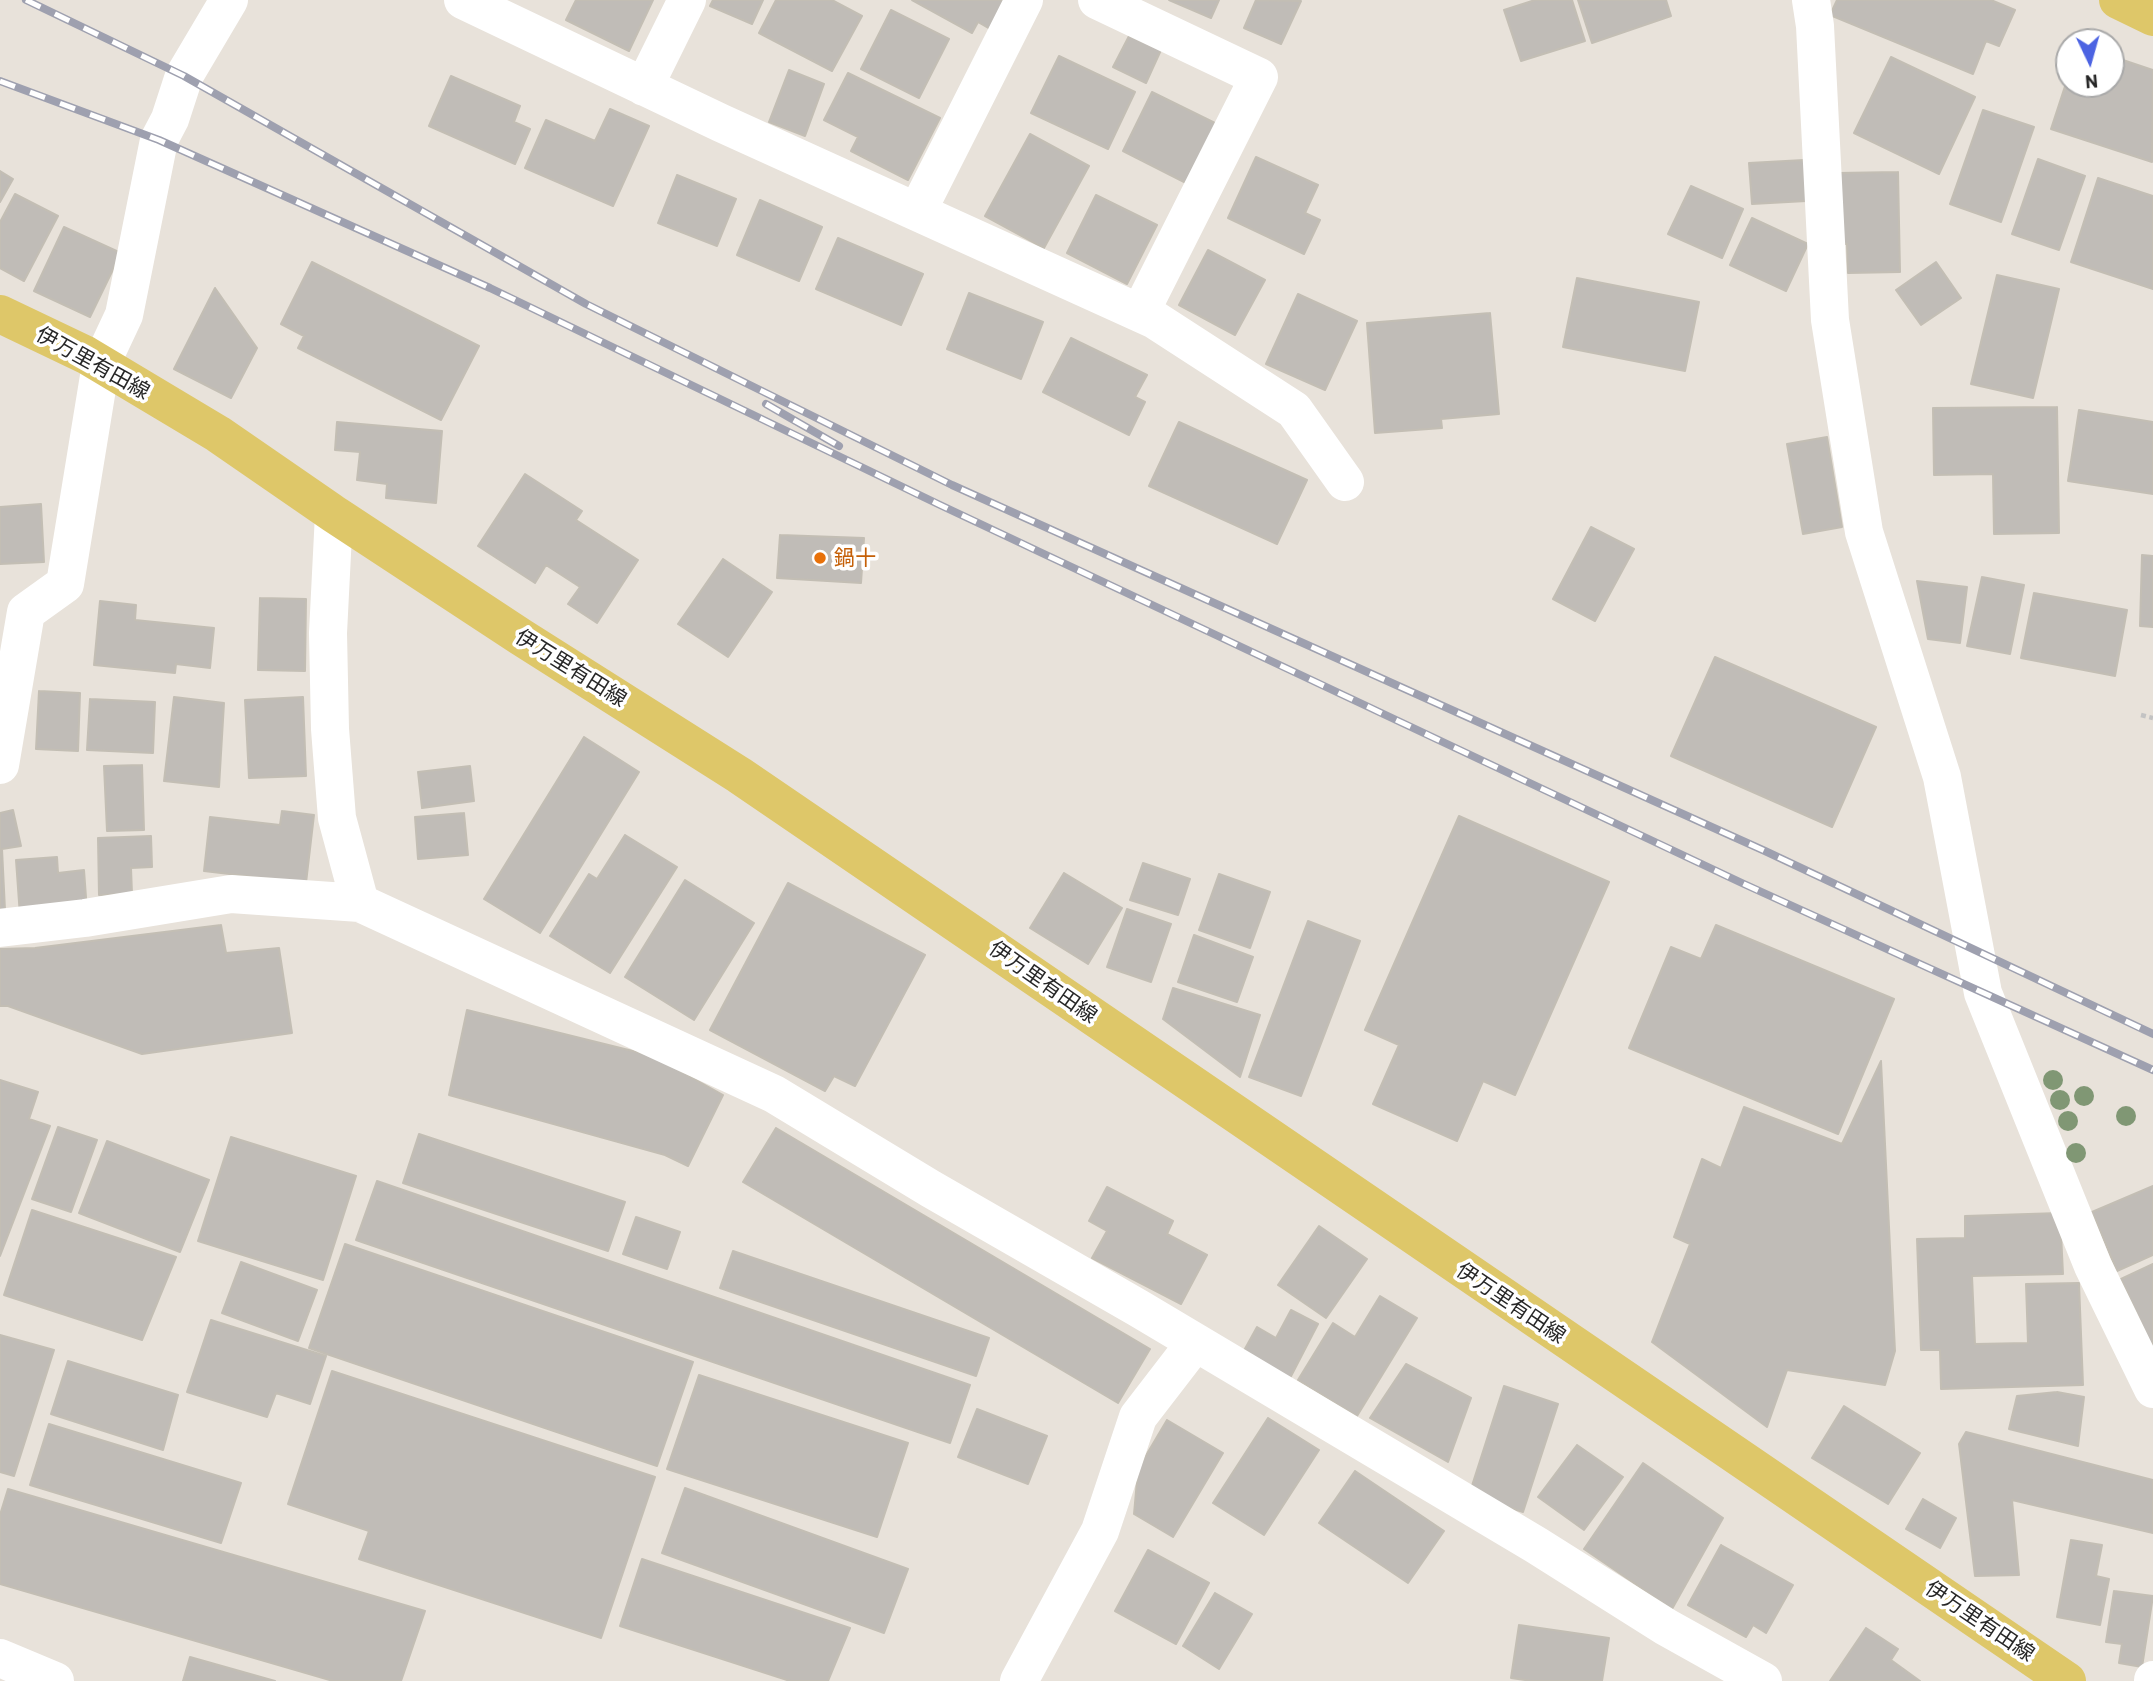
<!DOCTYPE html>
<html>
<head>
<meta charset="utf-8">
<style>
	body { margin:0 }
	#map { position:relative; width:2153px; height:1681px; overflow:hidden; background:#e8e2da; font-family:Barlow,sans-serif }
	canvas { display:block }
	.north { position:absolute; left:2055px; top:28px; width:70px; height:70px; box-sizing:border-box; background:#fff; border:2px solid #a9a9a9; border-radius:50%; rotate:175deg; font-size:19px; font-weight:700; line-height:28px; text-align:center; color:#272727 }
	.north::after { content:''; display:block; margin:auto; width:24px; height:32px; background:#4c63e2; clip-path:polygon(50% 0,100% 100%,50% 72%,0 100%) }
</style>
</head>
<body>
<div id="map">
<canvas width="2153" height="1681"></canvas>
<div class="north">N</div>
</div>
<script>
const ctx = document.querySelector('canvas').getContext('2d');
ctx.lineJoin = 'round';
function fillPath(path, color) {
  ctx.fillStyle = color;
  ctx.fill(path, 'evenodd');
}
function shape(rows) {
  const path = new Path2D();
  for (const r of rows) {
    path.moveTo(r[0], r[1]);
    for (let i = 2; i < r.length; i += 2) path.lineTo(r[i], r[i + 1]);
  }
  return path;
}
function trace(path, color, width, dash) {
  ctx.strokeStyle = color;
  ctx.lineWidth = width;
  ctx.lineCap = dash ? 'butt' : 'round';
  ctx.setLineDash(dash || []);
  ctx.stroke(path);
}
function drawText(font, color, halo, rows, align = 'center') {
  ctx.font = font + ' Barlow,"Noto Sans JP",sans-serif';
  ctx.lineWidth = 7;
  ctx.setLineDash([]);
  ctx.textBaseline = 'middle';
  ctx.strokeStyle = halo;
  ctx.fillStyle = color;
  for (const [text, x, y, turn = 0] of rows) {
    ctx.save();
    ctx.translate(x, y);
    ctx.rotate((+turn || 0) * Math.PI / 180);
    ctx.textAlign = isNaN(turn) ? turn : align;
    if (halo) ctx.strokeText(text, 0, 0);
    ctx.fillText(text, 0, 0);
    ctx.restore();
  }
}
const building = shape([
	[576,0,653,0,629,51,566,20,576,0],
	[713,0,763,0,752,24,710,6,713,0],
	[776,0,832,0,862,16,832,71,759,33,776,0],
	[912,0,1006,0,990,29,978,22,972,33,912,0],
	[1169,0,1219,0,1211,18,1169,0],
	[1256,0,1301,1,1281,44,1244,28,1256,0],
	[1535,0,1572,0,1585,41,1521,61,1504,10,1535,0],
	[1578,0,1666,0,1671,16,1592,43,1578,0],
	[1837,0,1991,0,2015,10,1999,46,1986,41,1973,74,1830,15,1837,0],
	[891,10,949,39,919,98,861,69,891,10],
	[1129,36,1161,50,1146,83,1113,67,1129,36],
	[1059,56,1135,92,1108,149,1031,113,1059,56],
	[2111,56,2153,70,2152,162,2051,129,2069,74,2069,84,2111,84,2111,56],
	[1891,57,1975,97,1939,174,1854,133,1891,57],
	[789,70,824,84,805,136,769,122,789,70],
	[848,73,940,118,908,180,851,151,858,137,824,120,848,73],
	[451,76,520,106,514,122,530,129,515,164,429,126,451,76],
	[1152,92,1217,124,1188,184,1123,151,1152,92],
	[610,109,649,126,613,206,525,168,546,120,595,141,610,109],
	[1983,110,2034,127,2001,222,1950,204,1983,110],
	[1030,134,1089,166,1044,248,985,216,1030,134],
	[1256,157,1318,185,1305,213,1320,220,1304,254,1228,218,1256,157],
	[2038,159,2085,176,2059,250,2012,234,2038,159],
	[1804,160,1806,201,1752,204,1749,163,1804,160],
	[0,171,13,179,0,202,0,171],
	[1898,172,1900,272,1848,273,1847,244,1839,244,1838,173,1898,172],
	[677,175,736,199,717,246,658,223,677,175],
	[2098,178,2153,196,2153,289,2071,262,2098,178],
	[1691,186,1743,209,1722,258,1668,234,1691,186],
	[15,194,58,216,24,281,0,268,0,222,15,194],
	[1096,195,1157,225,1127,284,1067,253,1096,195],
	[760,200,822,227,799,281,737,255,760,200],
	[1752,218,1808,244,1786,291,1730,265,1752,218],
	[64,227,121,253,90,317,34,291,64,227],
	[838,238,923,274,901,325,816,289,838,238],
	[1208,250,1265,280,1235,335,1179,305,1208,250],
	[312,262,479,346,441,420,298,348,304,336,281,324,312,262],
	[1936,262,1961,298,1921,325,1896,290,1936,262],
	[1997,275,2059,289,2033,398,1971,384,1997,275],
	[1577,278,1699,302,1685,371,1563,347,1577,278],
	[215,288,257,348,231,398,174,369,215,288],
	[969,293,1043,322,1021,379,947,349,969,293],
	[1298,294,1357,321,1325,390,1266,364,1298,294],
	[1490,313,1499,414,1441,419,1442,428,1375,433,1367,323,1490,313],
	[1071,338,1147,375,1135,397,1145,402,1129,435,1043,392,1071,338],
	[2057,407,2059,533,1994,534,1993,474,1934,475,1933,408,2057,407],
	[2079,410,2153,422,2153,494,2068,481,2079,410],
	[337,422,442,431,436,503,386,498,387,484,357,480,360,452,335,450,337,422],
	[1179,422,1307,480,1277,544,1149,486,1179,422],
	[1827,437,1842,527,1803,534,1787,444,1827,437],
	[525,474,582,511,576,520,638,560,597,623,568,604,580,587,546,565,535,583,478,546,525,474],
	[41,504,44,562,0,564,0,507,41,504],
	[1591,527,1634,549,1595,621,1553,599,1591,527],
	[780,535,864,538,861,583,777,578,780,535],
	[2142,555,2153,556,2153,627,2140,626,2142,555],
	[723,559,772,592,728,657,678,624,723,559],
	[1982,577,2024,585,2010,654,1967,646,1982,577],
	[1917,581,1967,587,1960,643,1928,639,1917,581],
	[2034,593,2127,610,2115,676,2021,658,2034,593],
	[260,598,306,599,305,671,258,670,260,598],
	[100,601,136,605,135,620,214,628,210,668,176,664,175,673,94,665,100,601],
	[1715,657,1876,727,1832,827,1671,756,1715,657],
	[39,691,80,693,78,751,36,749,39,691],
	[174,697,224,703,219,787,164,781,174,697],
	[303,697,306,776,249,778,245,700,303,697],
	[90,699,155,702,153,753,87,750,90,699],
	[584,737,639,772,540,933,484,899,584,737],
	[142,765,144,830,107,831,104,766,142,765],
	[470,766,474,801,422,808,418,772,470,766],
	[13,810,21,846,2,849,5,910,0,910,0,813,13,810],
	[282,811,314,815,306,883,204,871,210,817,280,825,282,811],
	[464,813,468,855,418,859,415,817,464,813],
	[1459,816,1609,882,1515,1095,1483,1081,1457,1141,1373,1104,1399,1045,1365,1030,1459,816],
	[625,835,677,867,610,973,550,936,589,874,597,879,625,835],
	[151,836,152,867,131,868,132,894,99,895,98,838,151,836],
	[57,857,58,873,84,870,87,911,20,916,16,860,57,857],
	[1143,863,1190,879,1178,915,1130,900,1143,863],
	[1064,873,1122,908,1088,964,1030,928,1064,873],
	[1219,874,1270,892,1250,948,1199,930,1219,874],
	[685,880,754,923,694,1020,625,977,685,880],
	[788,883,925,955,855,1086,834,1076,825,1091,710,1030,788,883],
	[1127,909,1171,924,1151,982,1107,967,1127,909],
	[1308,921,1360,941,1301,1096,1249,1077,1308,921],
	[221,925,226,953,279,948,292,1033,142,1054,8,1006,0,1006,0,949,35,948,221,925],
	[1716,925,1894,999,1838,1134,1629,1048,1671,947,1701,959,1716,925],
	[1194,935,1253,957,1237,1002,1178,982,1194,935],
	[1173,988,1260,1015,1240,1077,1163,1019,1173,988],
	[467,1010,653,1056,723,1095,688,1166,665,1155,449,1095,467,1010],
	[1881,1061,1895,1351,1885,1385,1787,1370,1767,1427,1652,1342,1690,1244,1674,1237,1702,1159,1721,1168,1744,1107,1842,1144,1881,1061],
	[0,1080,38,1092,29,1119,50,1126,0,1256,0,1080],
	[58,1127,97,1140,71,1212,32,1199,58,1127],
	[776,1128,1150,1349,1118,1403,743,1182,776,1128],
	[419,1134,625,1202,608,1251,403,1183,419,1134],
	[231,1137,356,1176,323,1280,198,1241,231,1137],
	[107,1141,209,1180,180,1252,79,1213,107,1141],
	[377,1181,970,1385,950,1443,356,1240,377,1181],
	[2153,1186,2153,1255,2117,1271,2092,1212,2153,1186],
	[1107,1187,1173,1221,1167,1234,1207,1255,1181,1304,1092,1258,1107,1231,1089,1221,1107,1187],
	[32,1210,176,1257,142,1340,4,1295,32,1210],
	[2060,1213,2063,1274,1972,1276,1975,1344,2028,1343,2026,1284,2079,1283,2083,1385,1941,1389,1940,1350,1921,1350,1917,1239,1965,1238,1965,1216,2060,1213],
	[636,1217,680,1232,667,1269,623,1254,636,1217],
	[1319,1226,1367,1259,1326,1318,1278,1285,1319,1226],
	[345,1244,693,1362,657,1466,309,1348,345,1244],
	[733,1251,989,1338,976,1376,720,1288,733,1251],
	[241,1262,317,1290,298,1341,222,1313,241,1262],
	[2153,1264,2153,1349,2121,1279,2153,1264],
	[1380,1296,1417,1318,1357,1416,1298,1380,1333,1323,1355,1337,1380,1296],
	[1291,1310,1318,1324,1288,1382,1241,1356,1257,1327,1276,1338,1291,1310],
	[211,1320,326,1356,310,1404,276,1393,267,1417,187,1392,211,1320],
	[0,1335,54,1350,14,1476,0,1472,0,1335],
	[68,1361,178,1395,163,1450,51,1414,68,1361],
	[1406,1364,1471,1398,1448,1462,1370,1418,1406,1364],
	[332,1371,655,1477,601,1638,359,1559,369,1531,288,1504,332,1371],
	[699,1375,908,1443,877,1537,667,1469,699,1375],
	[1504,1386,1558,1404,1523,1512,1469,1495,1504,1386],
	[2057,1392,2084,1397,2078,1446,2009,1429,2017,1396,2057,1392],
	[1844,1406,1920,1453,1888,1504,1812,1458,1844,1406],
	[977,1409,1047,1436,1028,1484,958,1457,977,1409],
	[1268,1418,1319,1450,1264,1535,1213,1503,1268,1418],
	[1167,1420,1223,1453,1173,1537,1134,1514,1138,1469,1167,1420],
	[49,1424,241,1483,221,1543,30,1485,49,1424],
	[1966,1432,2153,1480,2153,1533,2012,1500,2019,1575,1975,1576,1959,1444,1966,1432],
	[1577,1445,1623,1477,1584,1530,1538,1497,1577,1445],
	[1643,1463,1723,1518,1672,1609,1584,1549,1643,1463],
	[1355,1471,1444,1531,1408,1583,1319,1523,1355,1471],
	[685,1488,908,1569,884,1633,662,1553,685,1488],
	[8,1489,425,1611,401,1681,333,1681,0,1584,0,1515,8,1489],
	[1923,1499,1956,1518,1940,1548,1906,1529,1923,1499],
	[2071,1540,2102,1545,2096,1576,2109,1579,2100,1625,2057,1617,2071,1540],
	[1721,1545,1793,1585,1766,1633,1753,1625,1746,1637,1688,1605,1721,1545],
	[1148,1550,1209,1583,1176,1644,1115,1611,1148,1550],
	[642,1559,850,1628,828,1681,790,1681,620,1626,642,1559],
	[2114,1591,2153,1596,2142,1667,2119,1663,2122,1644,2106,1642,2114,1591],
	[1215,1593,1252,1614,1219,1669,1183,1646,1215,1593],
	[1519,1625,1609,1638,1602,1681,1532,1681,1511,1678,1519,1625],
	[1866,1628,1898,1649,1891,1660,1920,1681,1830,1681,1866,1628],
	[190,1657,275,1681,183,1681,190,1657]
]);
fillPath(building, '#c0bcb7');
trace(building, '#c3beb4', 2);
trace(shape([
	[2141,715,2153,718]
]), '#c3c3c3', 4.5, [5, 3.5]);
trace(shape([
	[463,0,721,123,1155,320,1294,410,1345,482],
	[1097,0,1259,77,1140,313],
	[1811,0,1815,26,1830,320,1864,532,1942,777,1983,993,2093,1266,2153,1389],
	[644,87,687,0],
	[917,212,1024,0],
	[334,514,328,633,330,729,337,818,360,903],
	[0,765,26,612,65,584,101,364,124,315,159,140,170,119,184,76,229,0],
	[0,928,85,918,231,894,360,903,774,1094,931,1189,1138,1308,1536,1545,1666,1627,1763,1681],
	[0,1658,55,1681],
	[1019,1681,1100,1531,1138,1417,1195,1343],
	[2153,1681,2153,1680]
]), '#fff', 38);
trace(shape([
	[2118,0,2153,17],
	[0,314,86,355,218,434,334,514,521,637,739,775,2067,1681]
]), '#dec769', 38);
const rail = shape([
	[26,0,184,76,586,304,952,485,1765,851,2153,1034],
	[0,81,159,140,490,288,938,504,1744,884,2153,1070],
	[766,404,839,446]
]);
trace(rail, '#9ea0af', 8);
trace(rail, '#fff', 5, [16]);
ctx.fillStyle = '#809774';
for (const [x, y] of [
	[2053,1080],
	[2084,1096],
	[2060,1100],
	[2126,1116],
	[2068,1121],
	[2076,1153]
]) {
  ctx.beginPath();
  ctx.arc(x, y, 10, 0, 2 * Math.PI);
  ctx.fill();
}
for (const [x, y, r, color] of [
	[820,558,7,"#e8710a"]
]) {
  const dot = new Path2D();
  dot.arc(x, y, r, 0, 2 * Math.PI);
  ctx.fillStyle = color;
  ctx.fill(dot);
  trace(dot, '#fff', 2.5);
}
drawText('21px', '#272727', '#fff', [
	["伊万里有田線",93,363,29],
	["伊万里有田線",571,668,32],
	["伊万里有田線",1043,982,35],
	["伊万里有田線",1511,1303,34],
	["伊万里有田線",1980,1621,34]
]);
drawText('21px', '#c56008', '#fff', [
	["鍋十",834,558]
], 'left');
</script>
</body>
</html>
